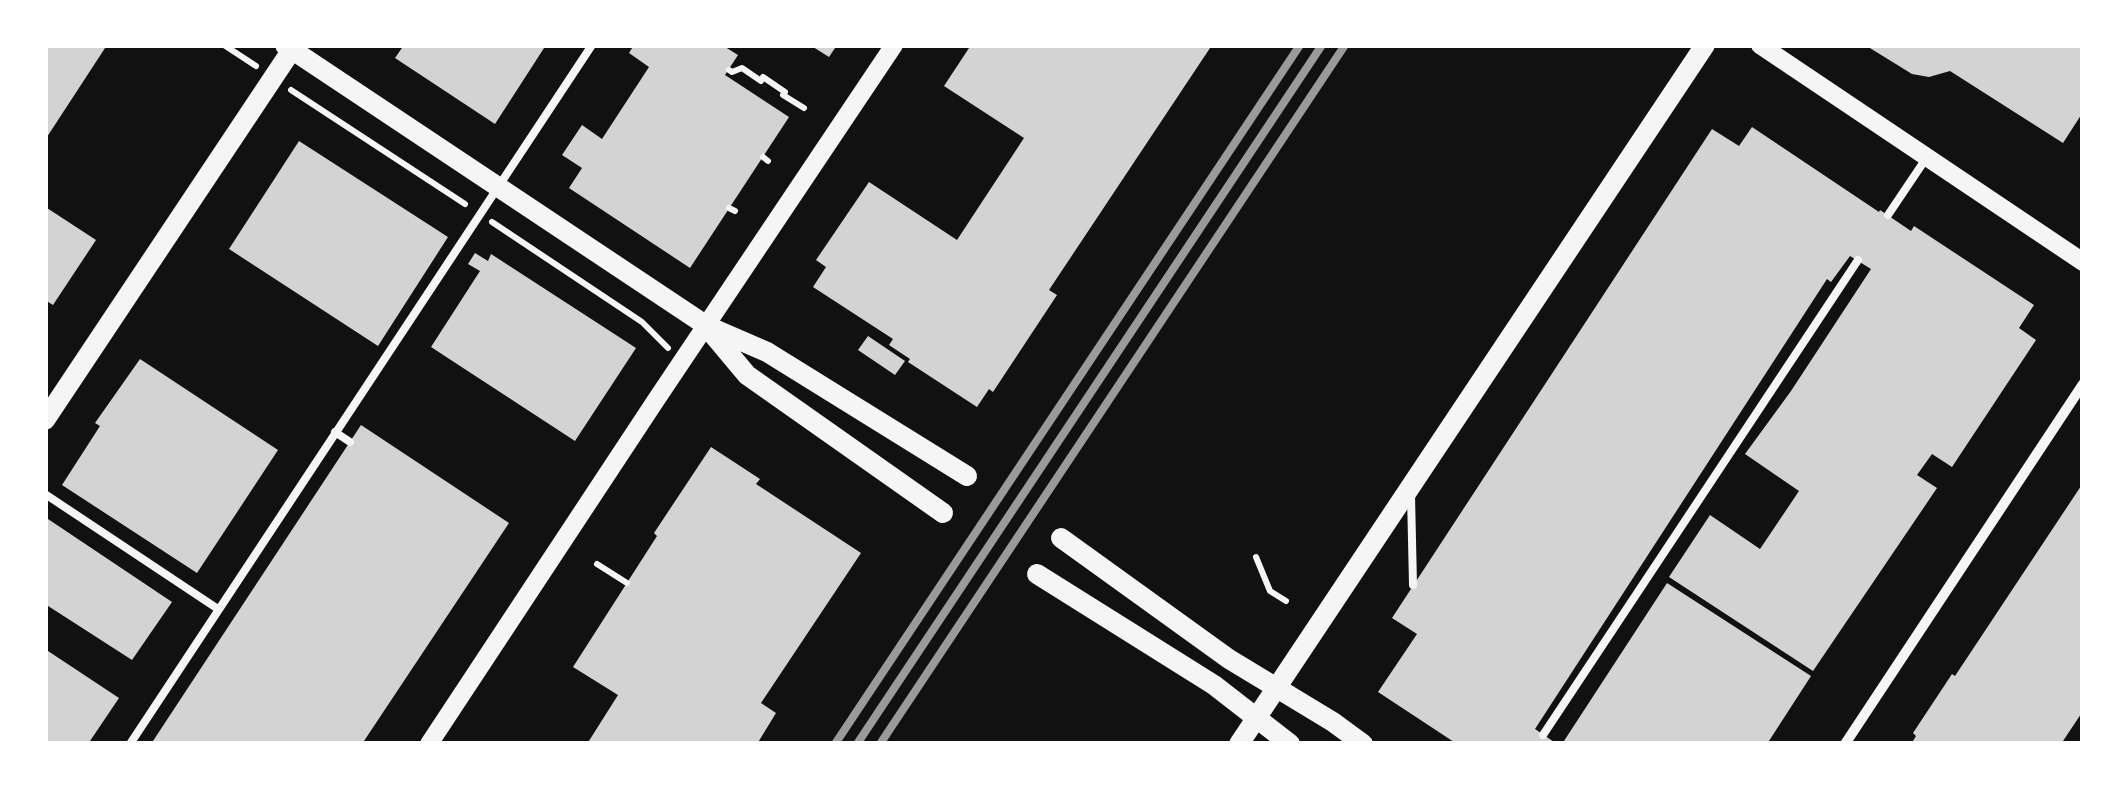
<!DOCTYPE html>
<html>
<head>
<meta charset="utf-8">
<style>
	body { margin:0 }
	#map { position:relative; width:2128px; height:789px; overflow:hidden; background:#111; font-family:Cabin,sans-serif }
	canvas { display:block }
	.frame { position:absolute; inset:0; border:48px solid #fff; pointer-events:none }
</style>
</head>
<body>
<div id="map">
<canvas width="2128" height="789"></canvas>
<div class="frame"></div>
</div>
<script>
const ctx = document.querySelector('canvas').getContext('2d');
ctx.lineJoin = 'round';
function fillPath(path, color) {
  ctx.fillStyle = color;
  ctx.fill(path, 'evenodd');
}
function shape(rows) {
  const path = new Path2D();
  for (const r of rows) {
    path.moveTo(r[0], r[1]);
    for (let i = 2; i < r.length; i += 2) path.lineTo(r[i], r[i + 1]);
  }
  return path;
}
function trace(path, color, width, dash) {
  ctx.strokeStyle = color;
  ctx.lineWidth = width;
  ctx.lineCap = dash ? 'butt' : 'round';
  ctx.setLineDash(dash || []);
  ctx.stroke(path);
}
fillPath(shape([
	[45,45,107,45,45,140],
	[404,45,546,45,495,124,395,58],
	[634,45,722,45,738,55,725,75,789,117,690,268,569,188,582,168,562,155,582,125,602,139,649,67,629,53],
	[810,45,837,45,829,57],
	[971,45,1212,45,1049,290,1057,295,993,392,989,389,977,407,908,362,910,359,889,345,893,339,813,287,826,267,816,260,869,182,957,240,1024,138,944,86],
	[1865,45,2083,45,2083,112,2063,143,1950,71,1929,77,1912,74],
	[1752,127,1879,212,1880,210,1911,231,1914,226,2034,305,2019,328,2036,340,1952,467,1932,454,1917,475,1937,488,1813,671,1669,577,1710,515,1760,549,1799,491,1745,454,1791,391,1871,269,1850,256,1831,282,1827,279,1535,729,1557,744,1457,744,1378,692,1417,634,1392,618,1712,129,1739,146],
	[299,141,448,237,378,346,229,249],
	[47,208,96,240,53,305,45,300,45,212],
	[475,253,488,261,491,254,636,348,575,441,431,347,480,271,468,264],
	[868,336,905,361,895,375,858,350],
	[140,359,278,450,197,573,62,485,100,426,95,423],
	[361,425,509,523,362,744,151,744],
	[711,447,760,479,756,484,861,553,761,703,776,713,757,744,587,744,618,695,573,667,657,536,654,533],
	[2083,483,2083,711,2061,744,1911,744,1916,736,1913,733,1952,674,1955,676],
	[45,517,172,602,132,660,45,604],
	[1667,583,1811,676,1767,744,1562,744],
	[45,649,119,698,88,744,45,744]
]), '#d3d3d3');
trace(shape([
	[224,45,256,66],
	[729,70,732,72,742,68,761,81,763,77,785,92,783,95,804,108],
	[291,90,465,204],
	[763,157,768,161],
	[729,208,735,211],
	[492,222,642,322,668,348],
	[1256,557,1270,591,1286,601],
	[597,564,627,583]
]), '#f5f5f5', 6);
trace(shape([
	[1888,215,1927,157],
	[335,432,350,442],
	[45,494,218,609],
	[1411,495,1413,585],
	[1543,735,1858,260],
	[130,744,592,45]
]), '#f5f5f5', 8);
trace(shape([
	[1845,744,2083,384]
]), '#f5f5f5', 10);
trace(shape([
	[1760,45,2083,262],
	[429,744,656,400,894,45]
]), '#f5f5f5', 18);
trace(shape([
	[285,45,707,326,767,352,967,476],
	[711,332,747,375,943,513],
	[45,420,295,45],
	[1061,538,1229,659,1333,722,1363,744],
	[1037,574,1214,685,1290,744],
	[1239,744,1705,45]
]), '#f5f5f5', 20);
trace(shape([
	[835,744,1300,45],
	[857,744,1322,45],
	[880,744,1345,45]
]), '#9a9a9a', 8);
</script>
</body>
</html>
